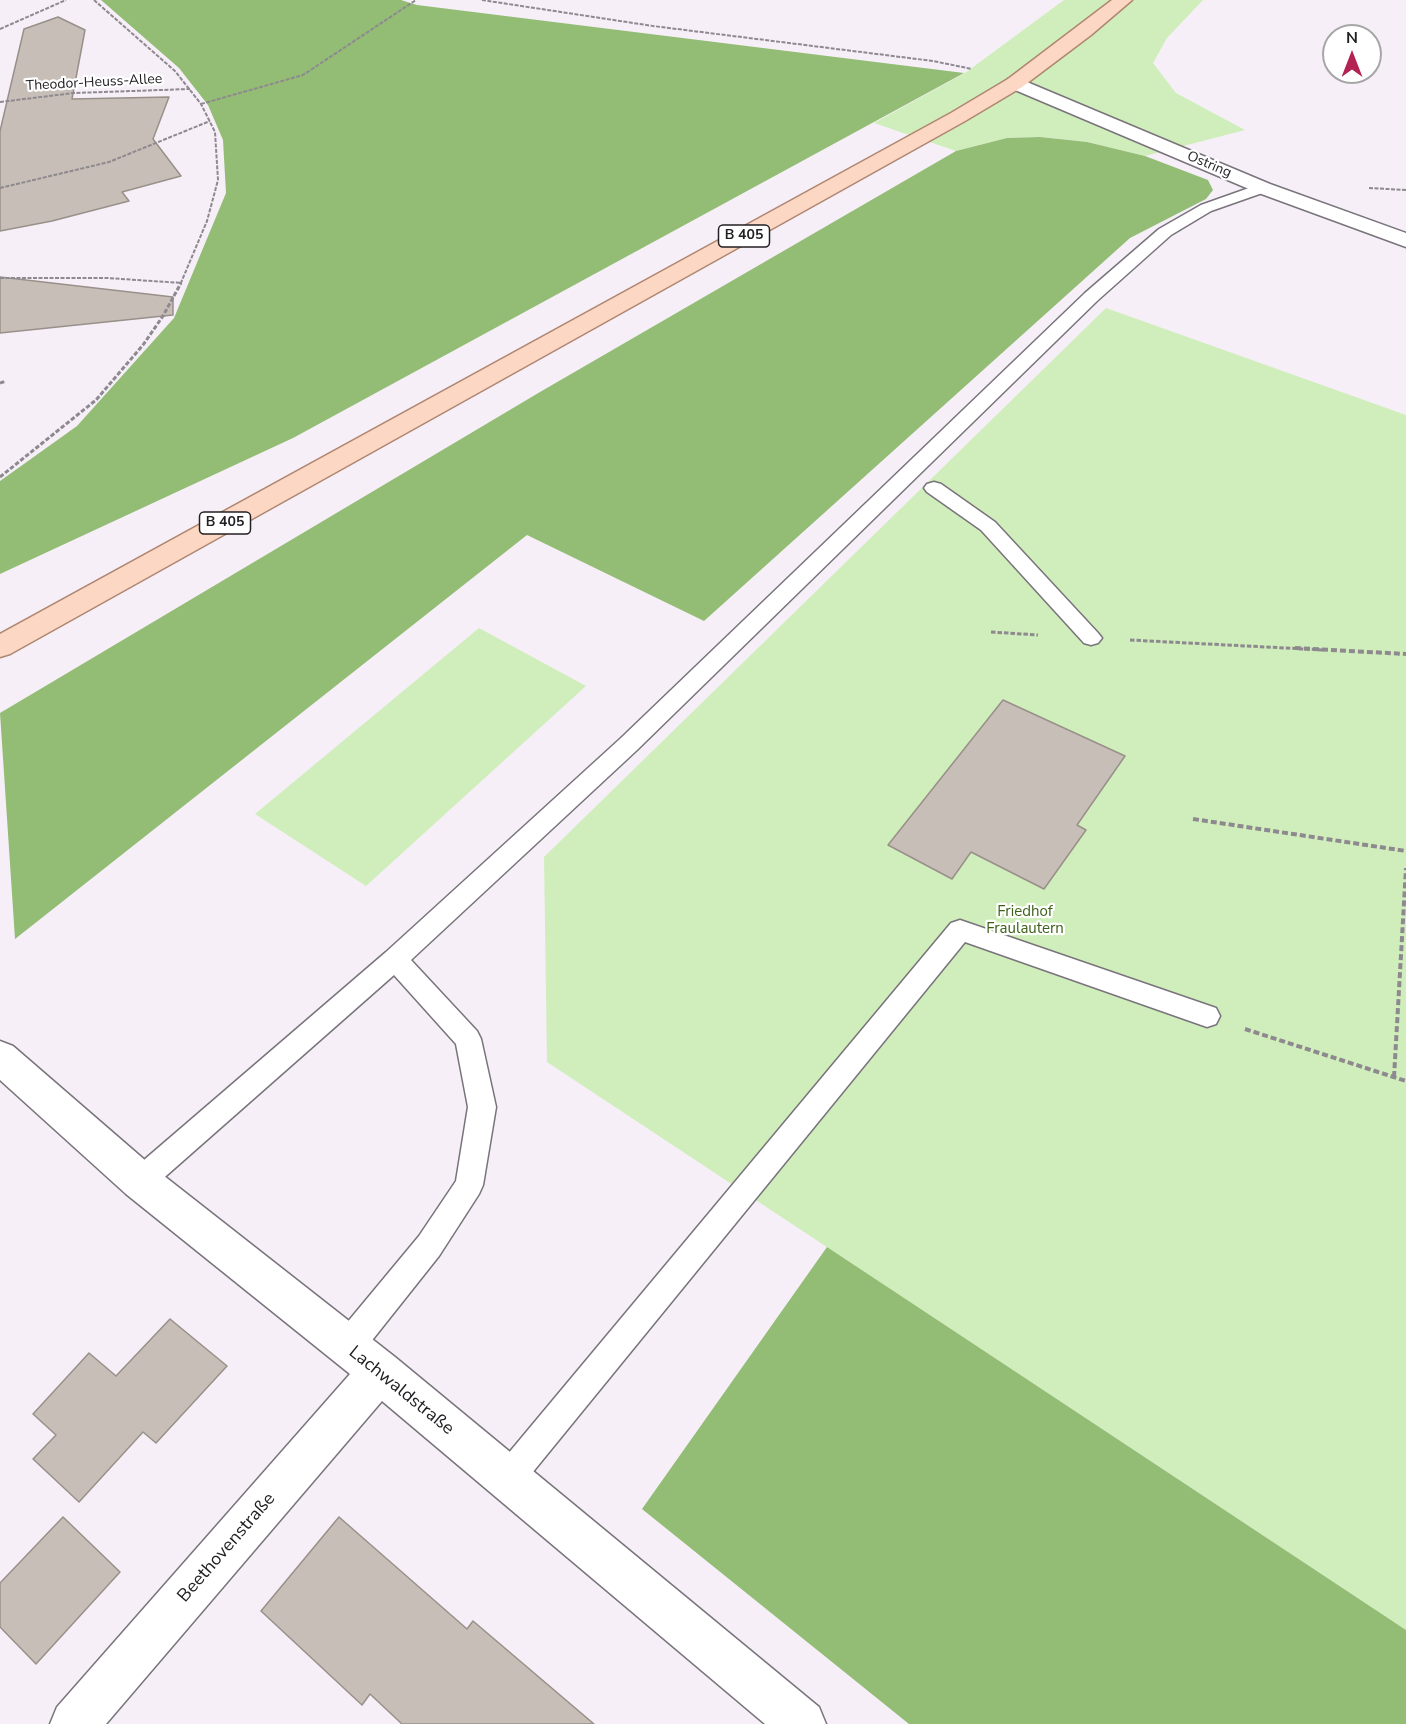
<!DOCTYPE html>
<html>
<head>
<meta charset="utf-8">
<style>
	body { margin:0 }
	#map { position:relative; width:1406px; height:1724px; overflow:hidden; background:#f6eff8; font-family:"Nunito Sans",sans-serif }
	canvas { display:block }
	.north { position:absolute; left:1322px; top:24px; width:60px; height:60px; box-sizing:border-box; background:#fff; border:2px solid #a7a6a7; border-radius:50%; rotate:0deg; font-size:16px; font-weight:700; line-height:24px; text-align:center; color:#232024 }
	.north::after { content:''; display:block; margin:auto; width:21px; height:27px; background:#b22253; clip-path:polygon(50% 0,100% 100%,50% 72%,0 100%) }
</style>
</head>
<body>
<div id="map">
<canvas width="1406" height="1724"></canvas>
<div class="north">N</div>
</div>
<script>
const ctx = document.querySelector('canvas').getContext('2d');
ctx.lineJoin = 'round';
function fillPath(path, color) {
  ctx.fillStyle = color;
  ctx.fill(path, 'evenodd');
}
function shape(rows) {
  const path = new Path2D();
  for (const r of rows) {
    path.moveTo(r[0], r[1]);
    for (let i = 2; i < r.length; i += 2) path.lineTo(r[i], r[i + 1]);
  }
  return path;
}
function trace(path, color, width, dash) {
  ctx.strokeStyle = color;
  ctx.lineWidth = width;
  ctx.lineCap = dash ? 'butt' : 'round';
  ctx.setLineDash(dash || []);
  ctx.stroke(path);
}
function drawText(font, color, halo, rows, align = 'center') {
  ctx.font = font + ' "Nunito Sans",sans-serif';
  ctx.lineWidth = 4.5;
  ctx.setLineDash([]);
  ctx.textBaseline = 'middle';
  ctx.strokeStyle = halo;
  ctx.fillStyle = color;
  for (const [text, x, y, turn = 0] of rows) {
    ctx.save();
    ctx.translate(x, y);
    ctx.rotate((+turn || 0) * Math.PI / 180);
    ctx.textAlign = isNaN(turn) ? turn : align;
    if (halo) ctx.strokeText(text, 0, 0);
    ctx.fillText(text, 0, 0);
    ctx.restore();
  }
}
fillPath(shape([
	[1064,0,1203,0,1167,38,1153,63,1176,93,1245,130,1145,156,1087,142,1040,137,1007,138,956,151,874,123,965,73],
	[1106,308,1406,415,1406,1630,547,1062,544,857],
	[479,628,586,686,366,886,255,814]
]), '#d0eebb');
fillPath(shape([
	[101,0,401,0,417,5,964,73,293,438,0,574,0,481,77,426,174,318,226,193,223,140,208,105,179,68],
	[1040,137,1087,142,1145,156,1208,180,1213,190,1206,199,1130,238,704,621,527,535,15,939,0,713,540,392,956,151,1007,138],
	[827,1247,1406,1630,1406,1724,909,1724,642,1509]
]), '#93bc75');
const building = shape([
	[58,17,85,30,72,99,169,97,153,139,181,176,122,192,129,201,52,221,0,231,0,131,24,29,58,17],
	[0,277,173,297,173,315,0,333,0,277],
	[1003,700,1125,756,1077,825,1086,830,1044,889,971,852,952,879,888,845,1003,700],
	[170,1319,227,1366,156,1443,143,1432,79,1502,33,1459,56,1435,33,1414,89,1353,116,1376,170,1319],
	[63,1517,120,1572,36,1664,0,1627,0,1583,63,1517],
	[339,1517,467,1629,473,1621,594,1724,402,1724,370,1694,362,1705,261,1611,339,1517]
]);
fillPath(building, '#c7bfb7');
trace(building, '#989089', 1.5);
const service = shape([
	[1263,183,1268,185,1271,188,1268,191,1211,211,1171,235,1097,301,637,750,411,960,477,1031,481,1039,496,1107,483,1185,479,1194,439,1256,358,1358,347,1362,336,1358,332,1347,336,1336,419,1236,456,1181,468,1107,456,1044,394,975,150,1190,140,1194,130,1190,126,1181,130,1172,386,952,621,738,1085,293,1159,229,1201,205,1263,183],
	[934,482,941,484,995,522,1098,633,1102,638,1098,643,1091,645,1084,643,981,530,927,492,924,488,927,484,934,482],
	[960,920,1216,1008,1220,1016,1216,1024,1207,1027,965,942,519,1489,508,1494,497,1489,492,1478,497,1467,951,923,960,920]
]);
const minor = shape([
	[1015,77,1270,184,1406,233,1406,247,1256,192,1008,87,1005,83,1008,79,1015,77],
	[0,1041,13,1046,154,1168,395,1357,819,1707,826,1724,765,1724,382,1401,106,1724,50,1724,57,1707,350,1374,126,1194,0,1080,0,1041]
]);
const primary = shape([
	[1112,0,1132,0,1091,35,1022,87,965,121,10,654,0,657,0,634,951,113,1008,79,1112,0]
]);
trace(service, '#79737b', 3);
trace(minor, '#79737b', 3);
trace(primary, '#af8671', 3);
trace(shape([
	[94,0,175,71,201,104,215,132,218,180,207,221,180,285],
	[482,0,653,26,933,61,972,69],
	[0,29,66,0],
	[0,102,74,93,190,89],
	[201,104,303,75,416,0],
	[0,188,109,162,210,121],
	[1369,188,1406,190],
	[0,278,107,278,182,283]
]), '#8e898f', 2, [4, 1.5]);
trace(shape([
	[0,383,6,381],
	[0,477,96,400,143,345,163,316,181,283],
	[991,632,1038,635],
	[1130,640,1324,650]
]), '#8e898f', 3, [4.5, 2]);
trace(shape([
	[1295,648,1406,654],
	[1193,819,1406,851],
	[1245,1029,1406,1081],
	[1394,1077,1406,868]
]), '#8e898f', 4, [6, 3]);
fillPath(service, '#fff');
fillPath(minor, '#fff');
fillPath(primary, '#fcd7c3');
drawText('14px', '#232024', '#fff', [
	["Theodor-Heuss-Allee",94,83,-3],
	["Ostring",1209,165,23]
]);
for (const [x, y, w] of [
	[744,236,51],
	[225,523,51]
]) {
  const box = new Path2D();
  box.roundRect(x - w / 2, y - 11, w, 22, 4.5);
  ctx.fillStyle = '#fff';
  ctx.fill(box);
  trace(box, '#232024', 1.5);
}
drawText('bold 14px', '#232024', null, [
	["B 405",744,236],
	["B 405",225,523]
]);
drawText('15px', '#3c6018', '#fff', [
	["Friedhof",1025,912],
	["Fraulautern",1025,929]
]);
drawText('18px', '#232024', '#fff', [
	["Lachwaldstraße",401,1391,39],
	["Beethovenstraße",227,1548,-49]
]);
</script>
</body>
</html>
